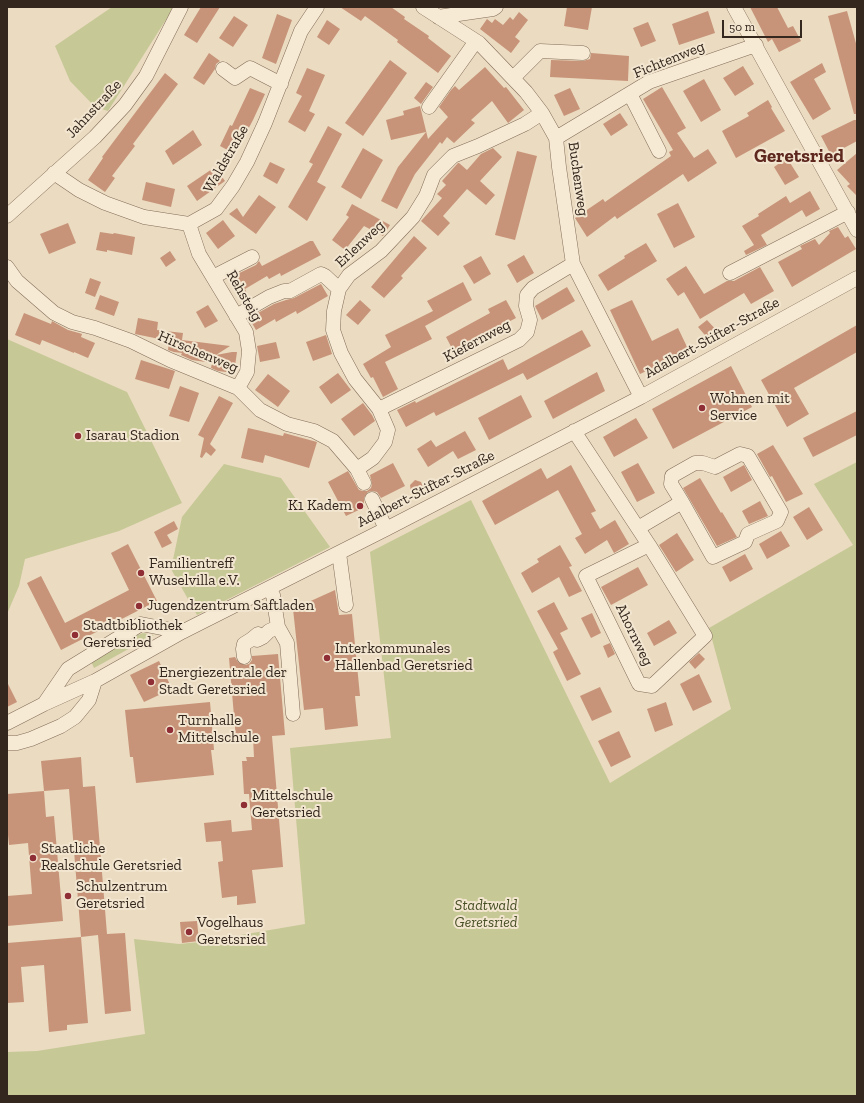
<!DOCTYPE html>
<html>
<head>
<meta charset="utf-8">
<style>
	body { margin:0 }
	#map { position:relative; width:864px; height:1103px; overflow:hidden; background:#ebdbc1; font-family:"Zilla Slab",serif }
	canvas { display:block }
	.frame { position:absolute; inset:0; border:8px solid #34271d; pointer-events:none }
	.scale { position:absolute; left:722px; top:20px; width:80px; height:18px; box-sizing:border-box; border:2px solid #34271d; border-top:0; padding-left:5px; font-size:12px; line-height:14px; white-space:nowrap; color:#34271d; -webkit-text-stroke:3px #f3e6d0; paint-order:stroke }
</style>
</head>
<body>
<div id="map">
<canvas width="864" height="1103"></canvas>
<div class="frame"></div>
<div class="scale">50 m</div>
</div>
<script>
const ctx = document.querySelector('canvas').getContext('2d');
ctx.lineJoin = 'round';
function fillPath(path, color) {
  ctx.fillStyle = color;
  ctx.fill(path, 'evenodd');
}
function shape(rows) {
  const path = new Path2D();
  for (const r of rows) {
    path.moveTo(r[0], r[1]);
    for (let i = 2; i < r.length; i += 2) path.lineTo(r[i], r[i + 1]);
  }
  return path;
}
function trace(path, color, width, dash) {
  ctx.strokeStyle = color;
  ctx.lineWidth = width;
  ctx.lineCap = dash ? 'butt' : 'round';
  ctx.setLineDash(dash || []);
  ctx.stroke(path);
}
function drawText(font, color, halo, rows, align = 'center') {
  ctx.font = font + ' "Zilla Slab",serif';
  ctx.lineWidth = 4;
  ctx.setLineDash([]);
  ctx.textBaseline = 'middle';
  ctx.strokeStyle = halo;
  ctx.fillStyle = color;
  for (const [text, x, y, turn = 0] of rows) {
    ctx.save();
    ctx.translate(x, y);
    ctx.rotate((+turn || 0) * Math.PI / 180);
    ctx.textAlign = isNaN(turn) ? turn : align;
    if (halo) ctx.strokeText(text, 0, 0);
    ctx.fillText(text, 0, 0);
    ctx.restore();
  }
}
fillPath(shape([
	[112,7,174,7,108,111,95,107,70,81,55,46],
	[7,339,127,392,182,503,119,531,25,559,19,586,7,614],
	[857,462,857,1096,7,1096,7,1052,37,1051,145,1034,134,939,179,944,200,942,305,924,290,748,391,738,370,552,471,500,610,783,731,709,709,628,853,545,814,484],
	[224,464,281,478,330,547,197,615,171,569,182,517],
	[143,633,154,635,94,668,90,659,132,637]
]), '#c6c896');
fillPath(shape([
	[201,7,220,7,197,43,184,35],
	[340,7,391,7,405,17,404,19,429,36,428,38,451,56,438,73,397,42,398,40,365,16,361,21],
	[567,7,592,7,588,30,564,26],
	[750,7,777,7,788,28,793,26,801,41,779,52,772,39,768,42],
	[708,11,715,33,679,45,672,24],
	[847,11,857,47,857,114,854,114,828,16],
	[519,12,528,20,515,37,520,41,511,53,480,29,487,19,492,23,495,19,503,25,510,17,513,20],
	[277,14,292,20,276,64,262,58],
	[234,16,248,25,233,47,219,38],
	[327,20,340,29,329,45,317,37],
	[648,22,656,41,641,47,633,28],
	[209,53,220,61,216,64,215,69,204,85,193,78],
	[591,53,629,56,628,81,550,77,551,60,583,61,590,59],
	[390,60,407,73,363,136,345,123],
	[822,63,826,72,814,79,831,109,813,120,790,82],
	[743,66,754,84,735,96,723,78],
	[485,67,504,88,506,87,524,110,508,123,492,101,471,120,475,123,454,143,447,137,442,144,440,142,415,174,397,209,381,201,398,167,426,132,391,140,386,120,404,115,403,111,420,106,428,139,448,117,439,107,451,90,455,86,459,90],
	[307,68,325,75,309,111,315,114,305,132,288,122,302,96,296,93],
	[165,73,178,84,133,144,135,146,112,176,115,178,105,192,88,180,103,158,102,157],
	[704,79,721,110,701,122,683,91],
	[426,82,433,87,421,104,414,98],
	[662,87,686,128,677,133,694,158,708,149,717,163,688,182,683,174,617,219,615,216,587,237,575,218,603,199,605,202,671,156,669,152,673,150,643,99],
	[250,88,265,94,253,120,235,154,220,146,230,125,232,126],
	[570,88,580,109,564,116,554,95],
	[768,100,772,107,771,108,785,131,736,158,722,131,749,116,747,113],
	[620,113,628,125,611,136,603,124],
	[854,120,857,120,857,141,831,155,821,136],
	[328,126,342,134,317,182,326,187,307,221,288,207,313,164,309,162],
	[193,130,202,145,173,165,165,151],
	[363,148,383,160,361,199,341,187],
	[493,148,502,157,480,181,495,195,486,205,467,189,443,216,450,223,438,236,421,221,442,198,437,194,446,185,442,181,458,163,459,163,467,170,481,154],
	[517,151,537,156,515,240,495,235],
	[857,153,857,196,847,186,850,184,837,170],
	[787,158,799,177,785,185,774,167],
	[270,162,285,169,277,184,263,176],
	[215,167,225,181,197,201,187,186],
	[146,182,175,189,171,207,142,200],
	[810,191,820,209,806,217,802,210,761,235,767,245,746,255,744,251,754,245,742,226,759,216,758,214,786,196,790,203],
	[259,195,276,207,256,234,229,214,237,208,243,217],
	[678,203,695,237,674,248,657,214],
	[352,204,390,225,383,236,364,226,345,250,332,240,349,217,346,215],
	[223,220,235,236,218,249,206,233],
	[68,223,76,243,49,254,40,234],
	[838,227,845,238,848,236,856,249,792,287,778,262,802,249,800,246,815,239,819,245,830,233,829,231],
	[100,232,113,234,114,233,135,237,132,255,107,250,107,252,96,250],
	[414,236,427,248,401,276,403,278,384,298,371,287],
	[310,241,313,241,321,255,281,276,280,273,269,279,267,276,245,289,249,298,242,303,229,278,256,265,259,261,262,266],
	[646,243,657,261,608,291,598,275,625,258,624,256],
	[170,251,176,260,166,267,160,258],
	[524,255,534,273,517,283,507,265],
	[481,256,491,274,474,284,463,266],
	[686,266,704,294,727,281,734,281,760,267,774,291,751,304,744,293,700,319,684,292,678,296,666,279],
	[90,278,101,282,95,297,85,293],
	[463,282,472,300,425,326,432,339,385,362,398,389,383,397,373,377,371,378,363,364,391,347,385,335,433,311,427,301],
	[321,284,328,296,297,314,296,311,276,322,275,319,256,330,249,318,274,304,286,300,294,298],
	[567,287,575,301,542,320,535,306],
	[100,295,119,302,114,316,95,309],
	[360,300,371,310,358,325,346,315],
	[506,300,516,318,489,332,492,338,457,358,446,337,490,313,488,309],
	[632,300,652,341,678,328,689,351,640,374,610,310],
	[208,305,218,321,205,328,196,312],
	[24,313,51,324,52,321,68,330,79,333,82,334,81,337,95,343,88,358,74,352,74,353,42,340,40,345,15,335],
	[138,318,158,322,157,330,183,333,182,340,230,346,216,355,232,352,237,352,234,373,218,371,211,368,212,363,192,360,181,355,182,353,174,352,168,350,169,341,135,334],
	[707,320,719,333,710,341,698,327],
	[857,325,857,352,794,388,809,414,787,427,761,380],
	[582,330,591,346,527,380,523,373,436,416,434,412,406,427,397,410,415,401,416,403,503,359,508,370],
	[326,335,332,354,313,361,306,342],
	[276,342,280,358,260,362,257,346],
	[141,360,175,371,169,389,135,379],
	[731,366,752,407,673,449,652,409],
	[597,372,605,391,553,419,544,401],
	[338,373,351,390,331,404,319,387],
	[268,374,290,391,278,407,255,390],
	[180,386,199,393,189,422,169,416],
	[521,395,532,417,489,440,478,418],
	[219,396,233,403,210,444,216,450,211,456,206,452,202,458,200,457,204,438,198,435],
	[363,403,372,415,375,421,354,436,341,419],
	[857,411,857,435,813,457,803,438],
	[636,418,648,438,614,457,603,437],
	[248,428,283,436,284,433,317,442,309,468,265,455,263,463,241,458],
	[465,431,476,450,458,459,453,451,428,467,417,449,431,440,436,447],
	[773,445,803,494,786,502,772,476,770,477,757,454],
	[393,463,405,486,381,498,377,492,372,491,368,492,364,498,364,503,363,504,365,507,346,516,328,482,348,471,359,490,363,491,367,491,371,488,372,484,370,475],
	[638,463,655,493,637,502,621,472],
	[571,465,596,511,591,513,600,529,615,520,629,544,614,553,607,540,585,554,575,538,582,534,558,490,495,525,482,501,541,468,547,479],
	[744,465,752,480,731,492,723,477],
	[700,478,721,513,722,512,737,537,717,546,683,488],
	[415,480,421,482,423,487,421,492,416,495,411,492,410,485],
	[760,501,768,516,749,524,742,511],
	[809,507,823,530,807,540,793,517],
	[174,521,178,529,167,535,172,543,162,548,154,532],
	[781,531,790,546,767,559,759,544],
	[677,533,694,560,676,572,659,545],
	[128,544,157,601,61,650,27,583,41,576,65,623,129,590,111,553],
	[560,545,572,566,569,567,582,591,569,597,559,577,532,593,521,573,539,562,537,559],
	[745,554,753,569,730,582,722,567],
	[638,567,648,585,611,605,601,587],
	[335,590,339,615,352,614,360,696,355,696,358,726,325,730,323,708,304,710,293,609],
	[554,602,568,629,560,633,581,674,567,681,553,652,558,649,537,611],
	[592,613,601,633,591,638,581,618],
	[669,620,677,633,654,646,647,633],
	[610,643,615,654,608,658,603,646],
	[699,653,705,659,695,669,689,662],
	[278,654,285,735,272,736,283,867,252,870,256,903,237,905,237,896,222,898,218,862,223,861,221,841,206,842,204,823,231,820,232,832,252,830,249,794,244,794,242,761,247,761,246,757,254,757,253,738,236,739,229,658,235,657,238,662,245,665,249,664,252,660,252,656],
	[159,661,172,689,144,702,130,675],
	[699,674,712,702,693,711,680,684],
	[7,682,17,702,7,707],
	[600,687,612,712,592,721,580,696],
	[210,702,214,750,211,750,214,775,136,783,133,757,130,757,125,710],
	[666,702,673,725,655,732,647,709],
	[619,731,631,757,611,767,598,741],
	[81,757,83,787,95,786,107,934,125,933,131,1011,105,1014,98,935,81,937,69,789,44,791,41,761],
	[44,791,46,817,54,816,63,921,7,926,7,896,32,894,28,843,9,845,7,825,7,794],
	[197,921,199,941,182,943,180,922],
	[81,937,88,1023,67,1025,67,1030,49,1032,44,965,21,967,24,1002,7,1003,7,943]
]), '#c79479');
const minor = shape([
	[423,7,479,43,526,92,542,113,556,138,559,167,573,264,641,397],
	[734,7,857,230],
	[438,17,493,9,496,7],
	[223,69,235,78,250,68,281,84],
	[513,78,540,51,583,53],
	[630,94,659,151],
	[429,107,476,41],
	[556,138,649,82,756,45],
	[54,173,79,190,105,203,144,217,189,224,216,209,233,186,247,162,265,123,301,31,317,7],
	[7,216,95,137,125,105,146,76,181,7],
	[189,224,199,254,246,332,249,351,247,372,238,388],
	[7,267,17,281,54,313,72,322,95,328,131,341,170,360,238,388,260,410,287,424,314,431,333,441,357,469,364,483],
	[730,273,848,212],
	[213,277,252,257],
	[236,316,269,297,284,291,290,291,321,274,325,276,339,289],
	[379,409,519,340,527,332,530,320,526,306,527,295,533,288,573,264],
	[574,431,649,545,705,636,652,686,639,684,586,576,649,545],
	[357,469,373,458,385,442,388,430,379,409,355,379,341,353,333,330,334,311,339,289,349,275,381,251,413,217,426,196,434,175,453,156,478,146,525,124,542,113],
	[372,499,386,529],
	[638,528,682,502,713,557,745,542,748,534,777,521,781,512,748,456,740,454,715,467,703,463,695,463,672,476,671,484,682,502],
	[339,553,346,605],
	[278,627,287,643,293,714],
	[252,639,257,640,263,637,269,631,278,627,273,595,268,589],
	[244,657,243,649,244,644,252,639,258,634],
	[44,704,68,669,141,624,182,632],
	[7,723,44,704,95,681,182,632,386,529,641,397,857,278],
	[7,743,17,743,31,739,61,726,75,717,89,700,95,681]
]);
trace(minor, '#836d5a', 15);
trace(minor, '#f6ead4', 14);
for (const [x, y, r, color] of [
	[702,408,4,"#8f2e35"],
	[78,436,4,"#8f2e35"],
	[360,506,4,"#8f2e35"],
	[141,573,4,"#8f2e35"],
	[139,606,4,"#8f2e35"],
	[75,635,4,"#8f2e35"],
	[327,658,4,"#8f2e35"],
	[151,682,4,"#8f2e35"],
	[170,730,4,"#8f2e35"],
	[244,805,4,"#8f2e35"],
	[33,858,4,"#8f2e35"],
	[68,896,4,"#8f2e35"],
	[189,932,4,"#8f2e35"]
]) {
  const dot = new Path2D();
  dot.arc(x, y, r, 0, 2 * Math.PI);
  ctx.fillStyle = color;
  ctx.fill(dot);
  trace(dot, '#f3e6d0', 1.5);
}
drawText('15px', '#34271d', '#f3e6d0', [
	["Fichtenweg",669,60,-22],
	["Jahnstraße",94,109,-47],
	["Waldstraße",226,159,-60],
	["Buchenweg",578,179,82],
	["Erlenweg",360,244,-43],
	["Rehsteig",244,296,60],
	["Adalbert-Stifter-Straße",712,338,-29],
	["Kiefernweg",477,341,-28],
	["Hirschenweg",198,352,23],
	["Adalbert-Stifter-Straße",426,489,-27],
	["Ahornweg",634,635,64]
]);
drawText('15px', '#34271d', '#f3e6d0', [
	["Wohnen mit",710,399],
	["Service",710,416],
	["Isarau Stadion",86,436],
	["K1 Kadem",352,506,"right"],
	["Familientreff",149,564],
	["Wuselvilla e.V.",149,581],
	["Jugendzentrum Saftladen",147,606],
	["Stadtbibliothek",83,626],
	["Geretsried",83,643],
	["Interkommunales",335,649],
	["Hallenbad Geretsried",335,666],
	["Energiezentrale der",159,673],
	["Stadt Geretsried",159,690],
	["Turnhalle",178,721],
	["Mittelschule",178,738],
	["Mittelschule",252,796],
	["Geretsried",252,813],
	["Staatliche",41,849],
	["Realschule Geretsried",41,866],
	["Schulzentrum",76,887],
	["Geretsried",76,904],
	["Vogelhaus",197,923],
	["Geretsried",197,940]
], 'left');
drawText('italic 15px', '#474f25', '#f3e6d0', [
	["Stadtwald",486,906],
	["Geretsried",486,923]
]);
drawText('bold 19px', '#5e281f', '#f3e6d0', [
	["Geretsried",799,157]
]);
</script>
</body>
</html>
